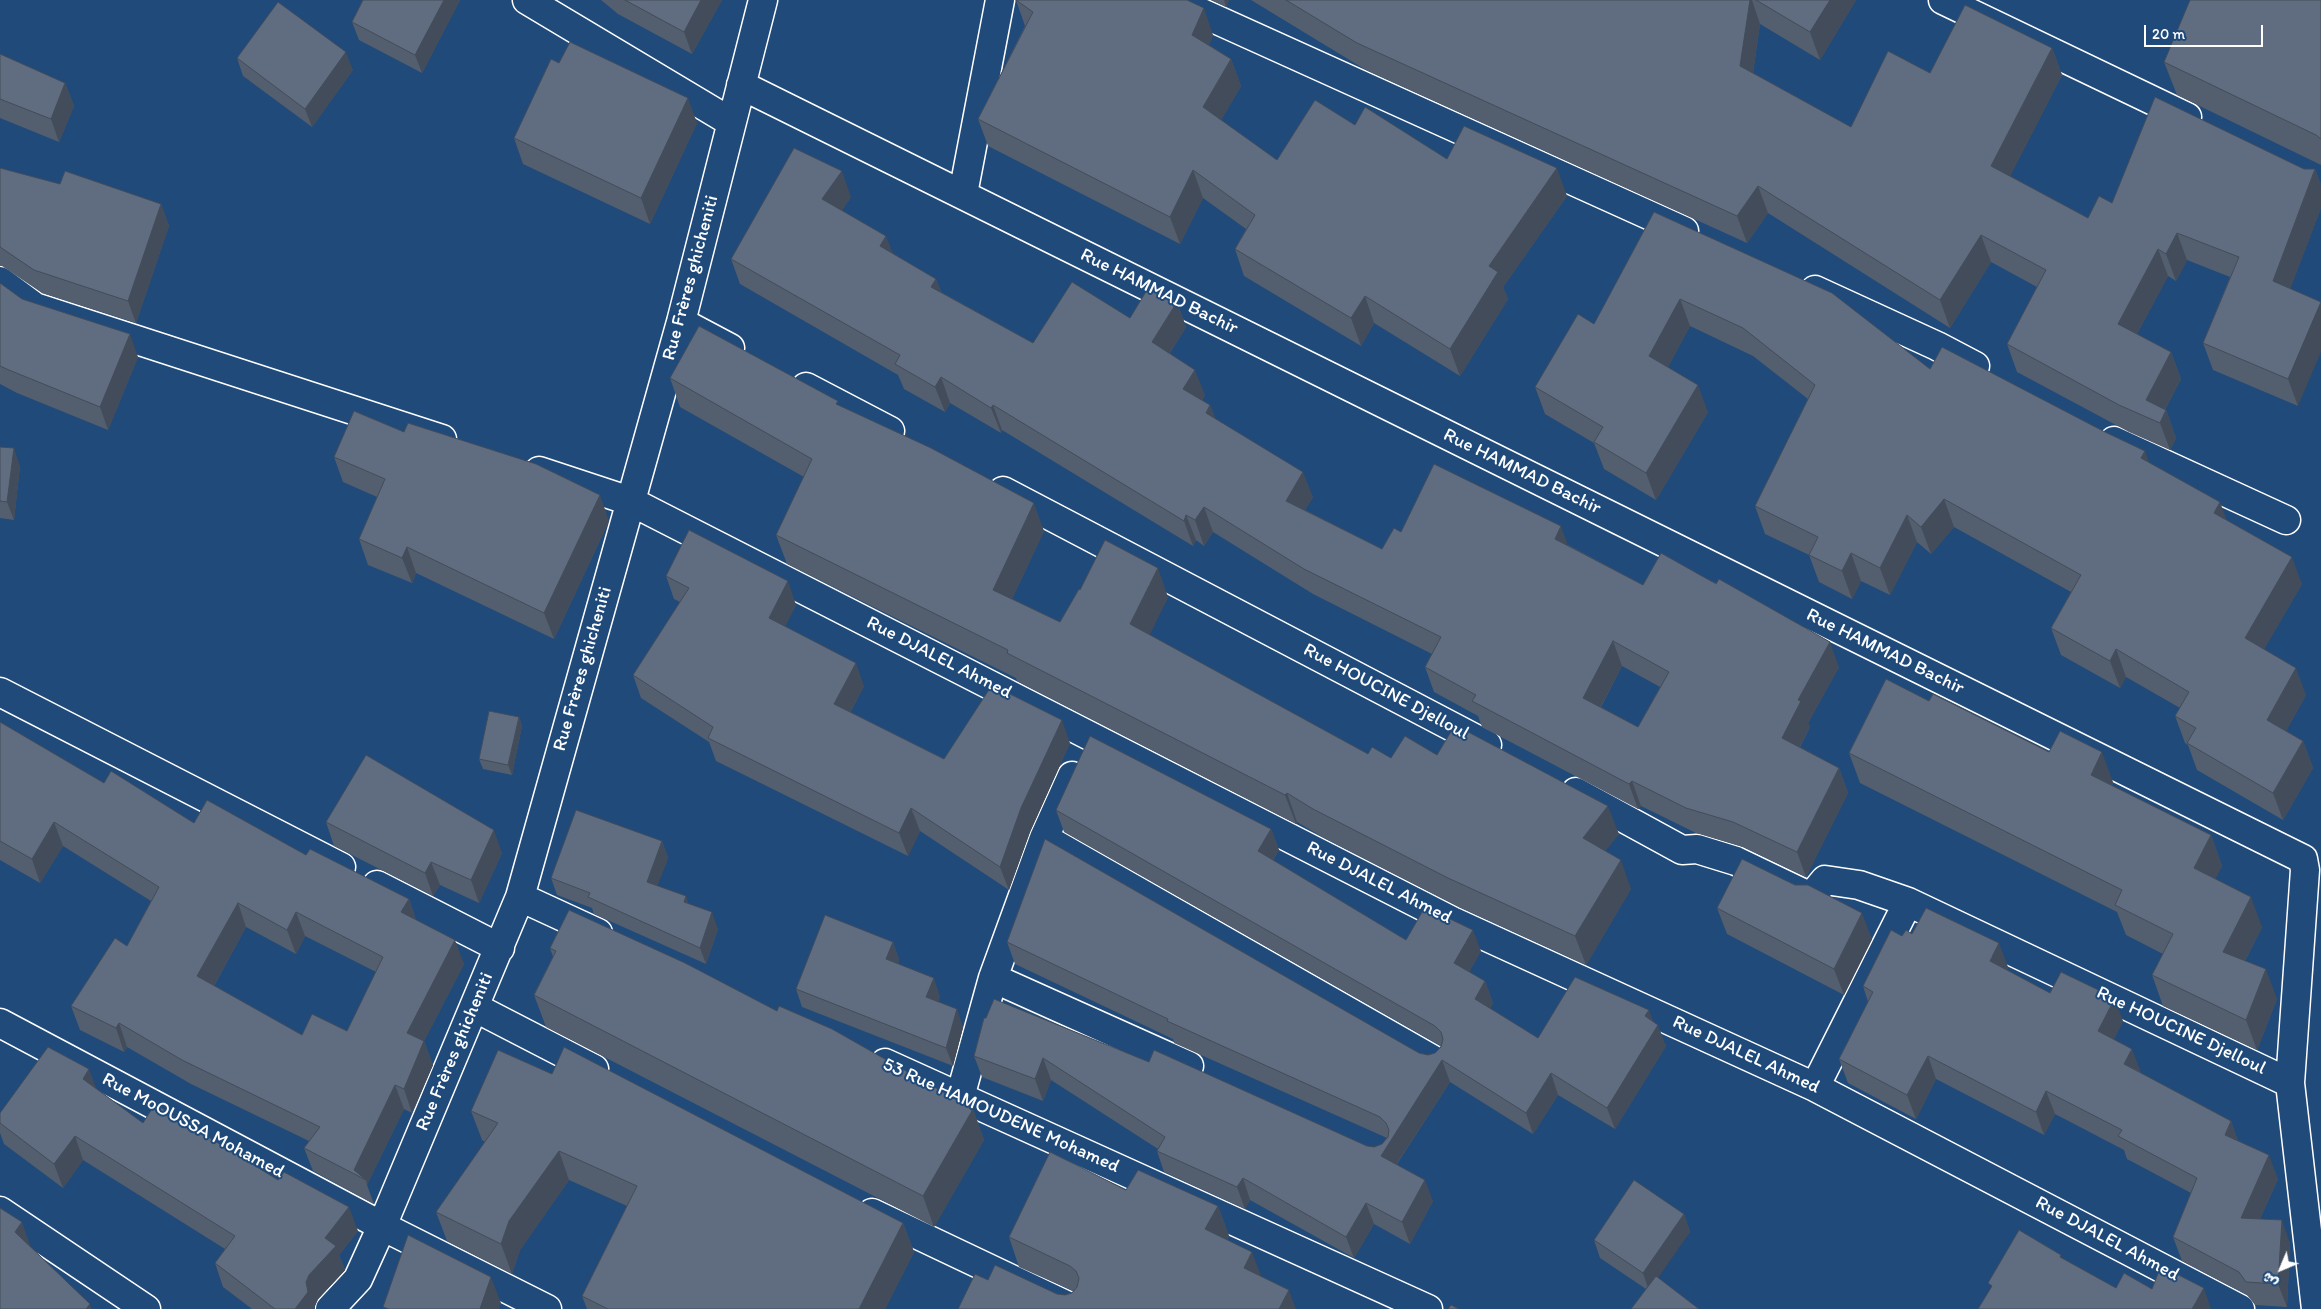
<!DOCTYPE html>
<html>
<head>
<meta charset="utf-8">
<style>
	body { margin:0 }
	#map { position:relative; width:2321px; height:1309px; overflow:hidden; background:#1f4a7a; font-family:Itim,"Playpen Sans Arabic",sans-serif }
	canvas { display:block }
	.north { position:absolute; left:2256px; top:1244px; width:50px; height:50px; -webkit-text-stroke:4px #1f4a7a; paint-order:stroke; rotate:225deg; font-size:14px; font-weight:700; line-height:20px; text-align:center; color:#fff }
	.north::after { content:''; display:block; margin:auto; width:18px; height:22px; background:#fff; clip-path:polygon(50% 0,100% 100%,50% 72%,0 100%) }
	.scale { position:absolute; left:2144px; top:25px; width:119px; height:22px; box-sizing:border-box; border:2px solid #fff; border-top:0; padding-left:6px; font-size:15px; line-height:18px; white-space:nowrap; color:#fff; -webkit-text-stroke:4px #1f4a7a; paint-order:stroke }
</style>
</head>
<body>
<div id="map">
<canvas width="2321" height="1309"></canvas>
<div class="north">ش</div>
<div class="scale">20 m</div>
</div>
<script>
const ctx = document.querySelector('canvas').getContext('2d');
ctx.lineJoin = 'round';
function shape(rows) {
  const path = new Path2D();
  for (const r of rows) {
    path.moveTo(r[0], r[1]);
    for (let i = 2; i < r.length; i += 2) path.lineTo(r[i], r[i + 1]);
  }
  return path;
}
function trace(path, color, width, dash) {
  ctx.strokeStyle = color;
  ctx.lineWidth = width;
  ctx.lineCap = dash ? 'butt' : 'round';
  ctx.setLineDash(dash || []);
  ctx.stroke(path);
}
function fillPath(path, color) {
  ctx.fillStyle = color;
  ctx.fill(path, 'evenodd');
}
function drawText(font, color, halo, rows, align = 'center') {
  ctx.font = font + ' Itim,sans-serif';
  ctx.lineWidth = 4;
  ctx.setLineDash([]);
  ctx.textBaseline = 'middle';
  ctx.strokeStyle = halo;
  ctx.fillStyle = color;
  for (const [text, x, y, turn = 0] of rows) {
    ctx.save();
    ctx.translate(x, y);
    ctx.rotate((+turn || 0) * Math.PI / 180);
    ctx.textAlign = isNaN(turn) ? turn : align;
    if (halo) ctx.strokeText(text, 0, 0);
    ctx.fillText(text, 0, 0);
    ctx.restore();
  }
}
const minor = shape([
	[527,0,731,122],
	[1173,0,1684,231],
	[1943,0,2187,117],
	[741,85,2303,859,2305,870,2290,1083,2316,1309],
	[963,194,1000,0],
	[0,281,35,307,442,439],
	[1815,290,1937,346,1975,366],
	[681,322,730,348],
	[806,387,890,431],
	[2114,441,2286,520],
	[539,471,630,501,1452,921,1815,1087,2240,1309],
	[1003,491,1487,745],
	[0,692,341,867],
	[1576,792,1682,850,1697,849,1736,861,1811,897,1825,880,1859,885,1908,902,2290,1083],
	[1044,838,1072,776],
	[377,885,500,948],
	[520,897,598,933],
	[993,978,1044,838,1435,1061],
	[474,1007,594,1069],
	[0,1023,382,1226,547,1309],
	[885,1063,1428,1309],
	[1815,1087,1908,902],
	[960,1097,993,978,1189,1066],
	[0,1211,146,1309],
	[872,1213,1074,1309],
	[330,1309,358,1279,382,1226,520,897,681,322,763,0]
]);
trace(minor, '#fff', 31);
trace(minor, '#1f4a7a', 28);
fillPath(shape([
	[363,0,460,0,422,73,359,40,352,22],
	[601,0,722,0,692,54,618,14],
	[1016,0,1213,35,1209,45,1231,59,1241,86,1221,120,1277,160,1355,125,1447,159,1567,196,1503,287,1508,299,1460,376,1374,323,1361,346,1244,276,1235,249,1246,229,1203,198,1180,244,988,146,978,119,1025,26],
	[1211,0,1229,0,1226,7],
	[1251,0,1856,0,1820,60,1760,24,1753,73,1851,127,1930,73,2052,48,2062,75,2010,176,2088,218,2112,203,2304,169,2315,169,2321,185,2321,208,2290,289,2298,406,2213,370,2203,343,2230,277,2187,260,2176,281,2168,276,2137,334,2171,352,2181,379,2165,410,2166,410,2176,438,2170,450,2129,432,2017,372,2007,344,2037,287,1991,262,1950,328,1768,213,1747,243,1366,70],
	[2321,0,2321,165,2177,95,2164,62],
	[0,54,65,83,74,106,59,142,0,118],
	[237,58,353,70,312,127,243,76],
	[559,63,697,123,650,224,523,164,514,138],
	[0,168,60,184,161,204,169,226,136,323,42,293,2,266,0,266],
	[851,197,842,210,893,254,936,279,941,292,1033,343,1130,318,1177,302,1186,327,1170,353,1205,395,1202,400,1210,405,1215,418,1313,497,1305,510,1382,549,1401,532,1568,545,1643,585,1839,667,1808,723,1810,727,1800,747,1839,768,1848,793,1806,877,1743,847,1696,833,1641,806,1638,809,1482,727,1478,716,1434,692,1425,667,1432,654,1313,594,1213,532,1204,546,1196,540,1193,546,1002,430,1001,433,950,403,945,412,904,389,898,375,740,284,731,259],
	[1622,666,1660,687,1638,727,1601,707],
	[1654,212,1930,369,2149,463,2226,520,2302,584,2264,649,2306,695,2286,731,2303,741,2313,768,2283,820,2197,770,2188,745,2185,743,2175,716,2180,708,2126,677,2120,688,2061,655,2051,628,2071,592,1954,527,1931,554,1917,542,1890,595,1861,581,1852,599,1819,582,1809,555,1765,534,1755,506,1808,399,1753,356,1690,326,1668,367,1708,412,1656,500,1604,469,1594,443,1545,414,1535,387,1594,324],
	[0,283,22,299,138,357,108,430,17,393,0,384],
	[670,378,840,406,1044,531,1012,599,1060,622,1080,590,1168,597,1149,635,1368,754,1391,758,1437,755,1619,834,1605,851,1631,889,1586,965,1459,907,1324,838,1297,822,1296,824,1017,681,1016,678,787,564,776,535,804,477,680,407],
	[0,447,20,466,14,520,0,518],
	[334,457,609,521,554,639,416,573,412,583,368,565,359,539,377,497,343,482],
	[666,576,796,605,785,626,864,686,850,713,944,759,1070,743,1030,832,1009,890,920,831,908,856,716,761,709,742,641,698,633,675,680,602,674,599],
	[1929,701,2049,752,2113,782,2112,786,2211,835,2222,866,2215,878,2262,927,2245,961,2277,999,2257,1050,2163,1006,2152,975,2163,954,2126,935,2117,912,1860,783,1849,753],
	[519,717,522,726,512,775,483,769,479,759],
	[0,722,104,783,194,823,306,855,409,899,416,920,464,964,424,1041,433,1065,412,1113,404,1109,367,1185,374,1204,313,1171,304,1148,309,1141,191,1084,127,1047,124,1052,80,1030,71,1006,127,946,151,901,63,846,40,883,0,860],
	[246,927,296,954,305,936,376,972,347,1031,302,1035,214,986],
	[1056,810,1271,829,1279,850,1273,860,1406,940,1481,951,1469,972,1485,981,1493,1003,1490,1008,1538,1038,1652,1021,1666,1046,1615,1129,1558,1095,1533,1134,1450,1082,1397,1164,1433,1201,1410,1244,1374,1224,1354,1258,1250,1200,1245,1209,1164,1172,1157,1151,1158,1149,1051,1080,1043,1101,982,1077,974,1056,1149,1062,1367,1146,1374,1147,1382,1144,1387,1138,1174,1043,1173,1039,1015,964,1007,942,1419,1053,1428,1055,1435,1053,1441,1046,1064,832],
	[326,822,502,853,479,903,440,885,433,896,334,846],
	[662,841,668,858,657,886,686,896,688,904,718,929,706,964,594,914,592,908,557,895,551,878],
	[1717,908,1872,939,1844,995,1727,934],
	[1912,934,2008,967,2007,970,2050,993,2123,1021,2114,1039,2141,1073,2231,1121,2238,1141,2278,1179,2260,1219,2290,1243,2287,1307,2255,1305,2247,1295,2182,1261,2173,1237,2191,1193,2127,1159,2124,1150,2055,1114,2044,1135,1936,1079,1916,1119,1848,1083,1839,1059,1868,1002,1863,986],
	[893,942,899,960,898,963,940,996,938,1002,963,1027,953,1066,802,1007,796,989],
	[550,948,777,1011,973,1109,984,1140,934,1227,546,1027,534,995,553,957],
	[552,1074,903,1223,914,1252,885,1309,587,1309,582,1296,627,1206,569,1180,520,1250,512,1274,447,1241,436,1212,485,1142,482,1140,471,1111],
	[97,1089,143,1123,358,1231,339,1255,345,1270,318,1299,315,1306,315,1309,252,1309,223,1287,215,1263,225,1249,83,1160,63,1188,4,1144,0,1133,0,1113],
	[1126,1190,1218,1206,1229,1236,1227,1240,1260,1276,958,1309,988,1280,1057,1294,1065,1295,1072,1293,1073,1291,1019,1267,1009,1237],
	[1684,1214,1690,1232,1646,1289,1600,1258,1594,1240]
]), '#535e6e');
fillPath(shape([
	[444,0,460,0,422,73,415,55],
	[701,0,722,0,692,54,684,32],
	[1224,0,1229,0,1226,7],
	[1750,0,1752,0,1760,24,1750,93,1740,66],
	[1830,0,1856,0,1820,60,1810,32],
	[1204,8,1213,35,1202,62,1192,35],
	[2052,48,2062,75,2001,194,1991,166],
	[346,52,353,70,312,127,305,109],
	[1231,59,1241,86,1213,134,1203,107],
	[65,83,74,106,59,142,51,119],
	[688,98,697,123,650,224,641,198],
	[1557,168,1567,196,1503,287,1508,299,1460,376,1450,349,1489,266],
	[2315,169,2321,185,2321,208,2283,308,2273,281],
	[1193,170,1203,198,1180,244,1170,217],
	[842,171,851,197,832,224,822,199],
	[1758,186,1768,213,1747,243,1737,216],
	[161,204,169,226,136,323,128,301],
	[2177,233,2187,260,2176,281,2166,254],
	[1981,235,1991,262,1950,328,1940,300],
	[886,236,896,261,880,246],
	[2158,249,2168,276,2128,351,2118,324],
	[936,279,945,304,931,287],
	[1365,296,1374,323,1361,346,1351,318],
	[1680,299,1690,326,1659,384,1649,356],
	[1177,302,1186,327,1161,367,1152,342],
	[2321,302,2321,352,2298,406,2288,379],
	[130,334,138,357,108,430,100,407],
	[2171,352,2181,379,2158,423,2146,400],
	[1195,370,1205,395,1193,414,1183,389],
	[941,377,950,403,945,412,935,387],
	[1698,385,1708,412,1656,500,1646,473],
	[993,405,1002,430,1001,433,991,408],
	[1210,405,1220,430,1206,413],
	[2166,410,2176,438,2170,450,2160,423],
	[14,448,20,466,14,520,7,502],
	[2145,451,2155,478,2141,458],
	[1303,472,1313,497,1295,526,1286,501],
	[600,495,609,521,554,639,544,613],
	[1944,499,1954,527,1931,554,1921,527],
	[2220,502,2230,529,2214,513],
	[1034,503,1044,531,1003,618,993,590],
	[1204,507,1213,532,1204,546,1195,520],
	[1186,515,1196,540,1193,546,1184,521],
	[1907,515,1917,542,1890,595,1880,568],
	[1561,526,1570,551,1555,539],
	[407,547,416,573,412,583,402,558],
	[1851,553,1861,581,1852,599,1842,571],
	[2292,557,2302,584,2255,665,2245,638],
	[1158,568,1168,597,1141,653,1130,624],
	[788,581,796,605,778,641,769,618],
	[1613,641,1622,666,1592,723,1583,698],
	[1830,642,1839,667,1808,723,1810,727,1791,763,1782,738,1798,700],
	[2116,649,2126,677,2120,688,2110,661],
	[856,663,864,686,842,728,834,704],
	[2296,668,2306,695,2277,747,2267,720],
	[519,717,522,726,512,775,508,765],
	[1062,720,1070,743,1030,832,1009,890,1000,867,1021,808],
	[2303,741,2313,768,2283,820,2273,793],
	[2102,752,2113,782,2102,805,2091,775],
	[1839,768,1848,793,1806,877,1797,852],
	[1632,781,1641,806,1638,809,1629,784],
	[1287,793,1297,822,1296,824,1285,795],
	[1608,806,1619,834,1593,866,1583,838],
	[911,808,920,831,908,856,899,833],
	[54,822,63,846,40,883,32,859],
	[1271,829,1279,850,1265,872,1258,851],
	[494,830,502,853,479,903,471,880],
	[2211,835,2222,866,2206,898,2194,868],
	[662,841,668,858,653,898,647,882],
	[1621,860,1631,889,1586,965,1575,936],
	[431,862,440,885,433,896,425,873],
	[686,896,692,913,684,902],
	[2251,897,2262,927,2234,982,2223,952],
	[409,899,417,923,401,912],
	[238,903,246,927,206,1000,197,976],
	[296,912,305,936,296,954,287,930],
	[712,912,718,929,706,964,700,948],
	[1862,913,1872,939,1844,995,1834,969],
	[1473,930,1481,951,1462,984,1454,963],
	[455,940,464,964,424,1041,433,1065,412,1113,404,1089,407,1033],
	[893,942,899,960,893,977,886,959],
	[1999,943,2008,967,1999,985,1990,961],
	[2266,969,2277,999,2257,1050,2246,1020],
	[934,978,940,996,933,1015,926,997],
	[1485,981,1493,1003,1483,1020,1475,999],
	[2115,998,2123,1021,2106,1055,2098,1031],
	[957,1009,963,1027,953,1066,946,1048],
	[1649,1010,1656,1029,1658,1025,1666,1046,1615,1129,1607,1108,1645,1016],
	[119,1023,127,1047,124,1052,116,1028],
	[2132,1049,2141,1072,2124,1064],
	[1928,1056,1936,1079,1916,1119,1907,1095],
	[1043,1058,1051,1080,1043,1101,1035,1079],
	[1442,1060,1450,1082,1388,1177,1381,1156],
	[89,1069,98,1093,83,1079],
	[1551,1073,1558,1095,1533,1134,1526,1113],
	[395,1085,404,1109,367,1185,366,1180,354,1170],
	[2046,1091,2055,1114,2044,1135,2036,1112],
	[973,1109,984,1140,934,1227,923,1196],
	[2231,1121,2239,1144,2225,1135],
	[75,1136,83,1160,63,1188,54,1164],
	[559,1151,569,1180,520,1250,512,1274,501,1244,509,1221],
	[2269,1155,2278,1179,2250,1241,2241,1218],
	[1243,1178,1250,1200,1245,1209,1237,1187],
	[1425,1180,1433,1201,1410,1244,1402,1222],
	[1366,1203,1374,1224,1354,1258,1346,1237],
	[1218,1206,1229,1236,1216,1258,1205,1229],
	[349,1207,358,1231,339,1255,345,1270,318,1299,315,1306,315,1309,295,1309,325,1238],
	[1684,1214,1690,1232,1649,1291,1643,1273],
	[2282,1220,2290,1243,2287,1307,2278,1284],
	[22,1222,33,1253,15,1232],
	[903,1223,914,1252,885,1309,859,1309],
	[1252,1252,1263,1281,1244,1268],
	[491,1277,501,1303,499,1309,480,1309],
	[2204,1288,2211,1309,2192,1309],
	[1289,1290,1296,1309,1279,1309],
	[90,1304,92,1309,86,1309]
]), '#434c5a');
const building = shape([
	[363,0,444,0,415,55,352,22,363,0],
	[625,0,701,0,684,32,625,0],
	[1016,0,1187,0,1204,8,1192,35,1231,59,1203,107,1277,160,1315,100,1355,125,1365,107,1447,159,1464,126,1557,168,1489,266,1498,272,1450,349,1365,296,1351,318,1235,249,1255,215,1193,170,1170,217,978,119,1033,12,1016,0],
	[1286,0,1750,0,1740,66,1851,127,1888,51,1930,73,1965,5,2052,48,1991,166,2088,218,2099,196,2112,203,2155,97,2304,169,2315,169,2273,281,2321,302,2288,379,2203,343,2239,257,2177,233,2166,254,2158,249,2118,324,2171,352,2146,400,2166,410,2160,423,2119,405,2007,344,2046,270,1981,235,1940,300,1758,186,1737,216,1357,43,1286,0],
	[1756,0,1830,0,1810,32,1756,0],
	[2190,0,2321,0,2321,139,2316,135,2164,62,2190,0],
	[278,2,346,52,305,109,237,58,278,2],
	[570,42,688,98,641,198,514,138,551,59,559,63,570,42],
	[0,54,65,83,51,119,0,99,0,54],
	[794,148,842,171,822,199,886,236,880,246,936,279,931,287,1033,343,1072,282,1130,318,1150,285,1177,302,1152,342,1195,370,1183,389,1210,405,1206,413,1303,472,1286,501,1382,549,1394,528,1401,532,1434,464,1561,526,1555,539,1643,585,1661,553,1716,584,1719,579,1830,642,1798,700,1801,701,1782,738,1839,768,1797,852,1733,822,1686,808,1632,781,1629,784,1472,701,1476,695,1425,667,1441,637,1304,569,1204,507,1195,520,1186,515,1184,521,993,405,991,408,941,377,935,387,895,364,900,355,731,259,794,148],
	[1613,641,1669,672,1638,727,1583,698,1613,641],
	[0,168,60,184,65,171,161,204,128,301,34,270,0,247,0,168],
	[1654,212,1832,293,1930,369,1942,347,2105,432,2145,451,2141,458,2220,502,2214,513,2292,557,2245,638,2296,668,2267,720,2303,741,2273,793,2187,743,2196,728,2175,716,2189,692,2116,649,2110,661,2051,628,2081,575,1944,499,1921,527,1907,515,1880,568,1851,553,1842,571,1809,555,1818,537,1755,506,1815,385,1743,328,1680,299,1649,356,1698,385,1646,473,1594,442,1603,427,1535,387,1578,314,1594,324,1654,212],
	[0,283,22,299,130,334,100,407,9,370,0,366,0,283],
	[699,326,838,401,836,404,931,448,1034,503,993,590,1060,622,1079,589,1080,590,1105,540,1158,568,1130,624,1368,754,1372,747,1391,758,1405,736,1437,755,1455,725,1608,806,1583,838,1621,860,1575,936,1448,878,1313,809,1287,793,1285,795,1007,653,1008,650,776,535,812,459,670,378,699,326],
	[354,411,404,432,408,423,536,464,600,495,544,613,407,547,402,558,359,539,385,479,334,457,354,411],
	[0,447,14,448,7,502,0,501,0,447],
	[689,530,788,581,769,618,856,663,834,704,944,759,992,685,1062,720,1021,808,1000,867,911,808,899,833,708,738,713,727,633,675,689,588,666,576,689,530],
	[1886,679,1929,701,1933,694,2049,752,2060,731,2102,752,2091,775,2211,835,2194,868,2251,897,2223,952,2266,969,2246,1020,2152,975,2173,934,2115,905,2122,890,1849,753,1886,679],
	[489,711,519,717,508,765,479,759,489,711],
	[0,722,104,783,111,771,194,823,207,800,306,855,310,849,409,899,401,912,455,940,407,1033,424,1041,404,1089,395,1085,354,1170,366,1180,304,1148,320,1127,182,1060,119,1023,116,1028,71,1006,115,938,127,946,159,887,54,822,32,859,0,841,0,722],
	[238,903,287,930,296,912,383,957,347,1031,312,1014,302,1035,197,976,238,903],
	[1090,736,1271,829,1258,851,1406,940,1425,907,1473,930,1454,963,1485,981,1475,999,1538,1038,1575,977,1649,1010,1645,1016,1658,1025,1607,1108,1551,1073,1526,1113,1442,1060,1381,1156,1425,1180,1402,1222,1366,1203,1346,1237,1243,1178,1237,1187,1157,1151,1165,1137,1043,1058,1035,1079,974,1056,984,1018,986,1018,994,999,1149,1062,1154,1050,1367,1146,1374,1147,1382,1144,1388,1137,1389,1130,1386,1123,1380,1117,1167,1021,1168,1019,1007,942,1045,839,1419,1053,1428,1055,1435,1053,1441,1047,1443,1039,1441,1032,1435,1026,1056,810,1090,736],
	[366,755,494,830,471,880,431,862,425,873,326,822,366,755],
	[576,810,662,841,647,882,686,896,684,902,712,912,700,948,588,897,590,893,551,878,576,810],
	[1742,859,1795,885,1808,885,1862,913,1834,969,1717,908,1742,859],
	[1926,908,1999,943,1990,961,2050,993,2061,972,2115,998,2098,1031,2132,1049,2124,1064,2231,1121,2225,1135,2269,1155,2241,1218,2282,1220,2278,1284,2246,1282,2239,1272,2173,1237,2197,1178,2118,1136,2122,1130,2046,1091,2036,1112,1928,1056,1907,1095,1839,1059,1873,992,1863,986,1891,930,1902,936,1906,930,1912,934,1926,908],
	[569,910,685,963,777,1011,779,1006,832,1029,973,1109,923,1196,534,995,556,951,550,948,569,910],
	[825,915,893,942,886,959,934,978,926,997,957,1009,946,1048,796,989,825,915],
	[48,1047,89,1069,83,1079,143,1123,155,1104,278,1180,284,1172,349,1207,325,1238,336,1246,309,1275,306,1282,308,1292,295,1309,275,1309,215,1263,235,1236,75,1136,54,1164,0,1123,0,1113,48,1047],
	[564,1047,903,1223,859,1309,608,1309,582,1296,637,1186,559,1151,509,1221,501,1244,436,1212,498,1123,471,1111,498,1050,552,1074,564,1047],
	[1050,1152,1126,1190,1138,1170,1218,1206,1205,1229,1252,1252,1244,1268,1289,1290,1279,1309,958,1309,975,1274,988,1280,995,1265,1057,1294,1065,1295,1072,1293,1077,1287,1079,1278,1076,1271,1070,1266,1009,1237,1050,1152],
	[1634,1180,1684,1214,1643,1273,1594,1240,1634,1180],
	[0,1208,22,1222,15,1232,90,1304,86,1309,0,1309,0,1208],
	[2019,1230,2061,1255,2060,1257,2116,1288,2124,1273,2152,1289,2161,1266,2204,1288,2192,1309,1978,1309,1992,1286,1988,1283,2019,1230],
	[408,1235,491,1277,480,1309,389,1309,383,1307,408,1235],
	[1656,1276,1699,1309,1631,1309,1656,1276],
	[1451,1305,1459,1309,1448,1309,1451,1305]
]);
fillPath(building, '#606d80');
trace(building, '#434c5a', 1);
drawText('19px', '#fff', '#1f4a7a', [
	["Rue Frères ghicheniti",691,278,-75],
	["Rue HAMMAD Bachir",1159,292,26],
	["Rue HAMMAD Bachir",1522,472,26],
	["Rue HAMMAD Bachir",1885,652,26],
	["Rue DJALEL Ahmed",939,658,27],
	["Rue Frères ghicheniti",583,669,-74],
	["Rue HOUCINE Djelloul",1386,692,28],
	["Rue DJALEL Ahmed",1379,883,27],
	["Rue HOUCINE Djelloul",2181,1031,25],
	["Rue Frères ghicheniti",455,1052,-67],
	["Rue DJALEL Ahmed",1746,1055,25],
	["53 Rue HAMOUDENE Mohamed",1001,1116,24],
	["Rue MoOUSSA Mohamed",193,1126,28],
	["Rue DJALEL Ahmed",2107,1239,28]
]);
</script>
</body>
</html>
